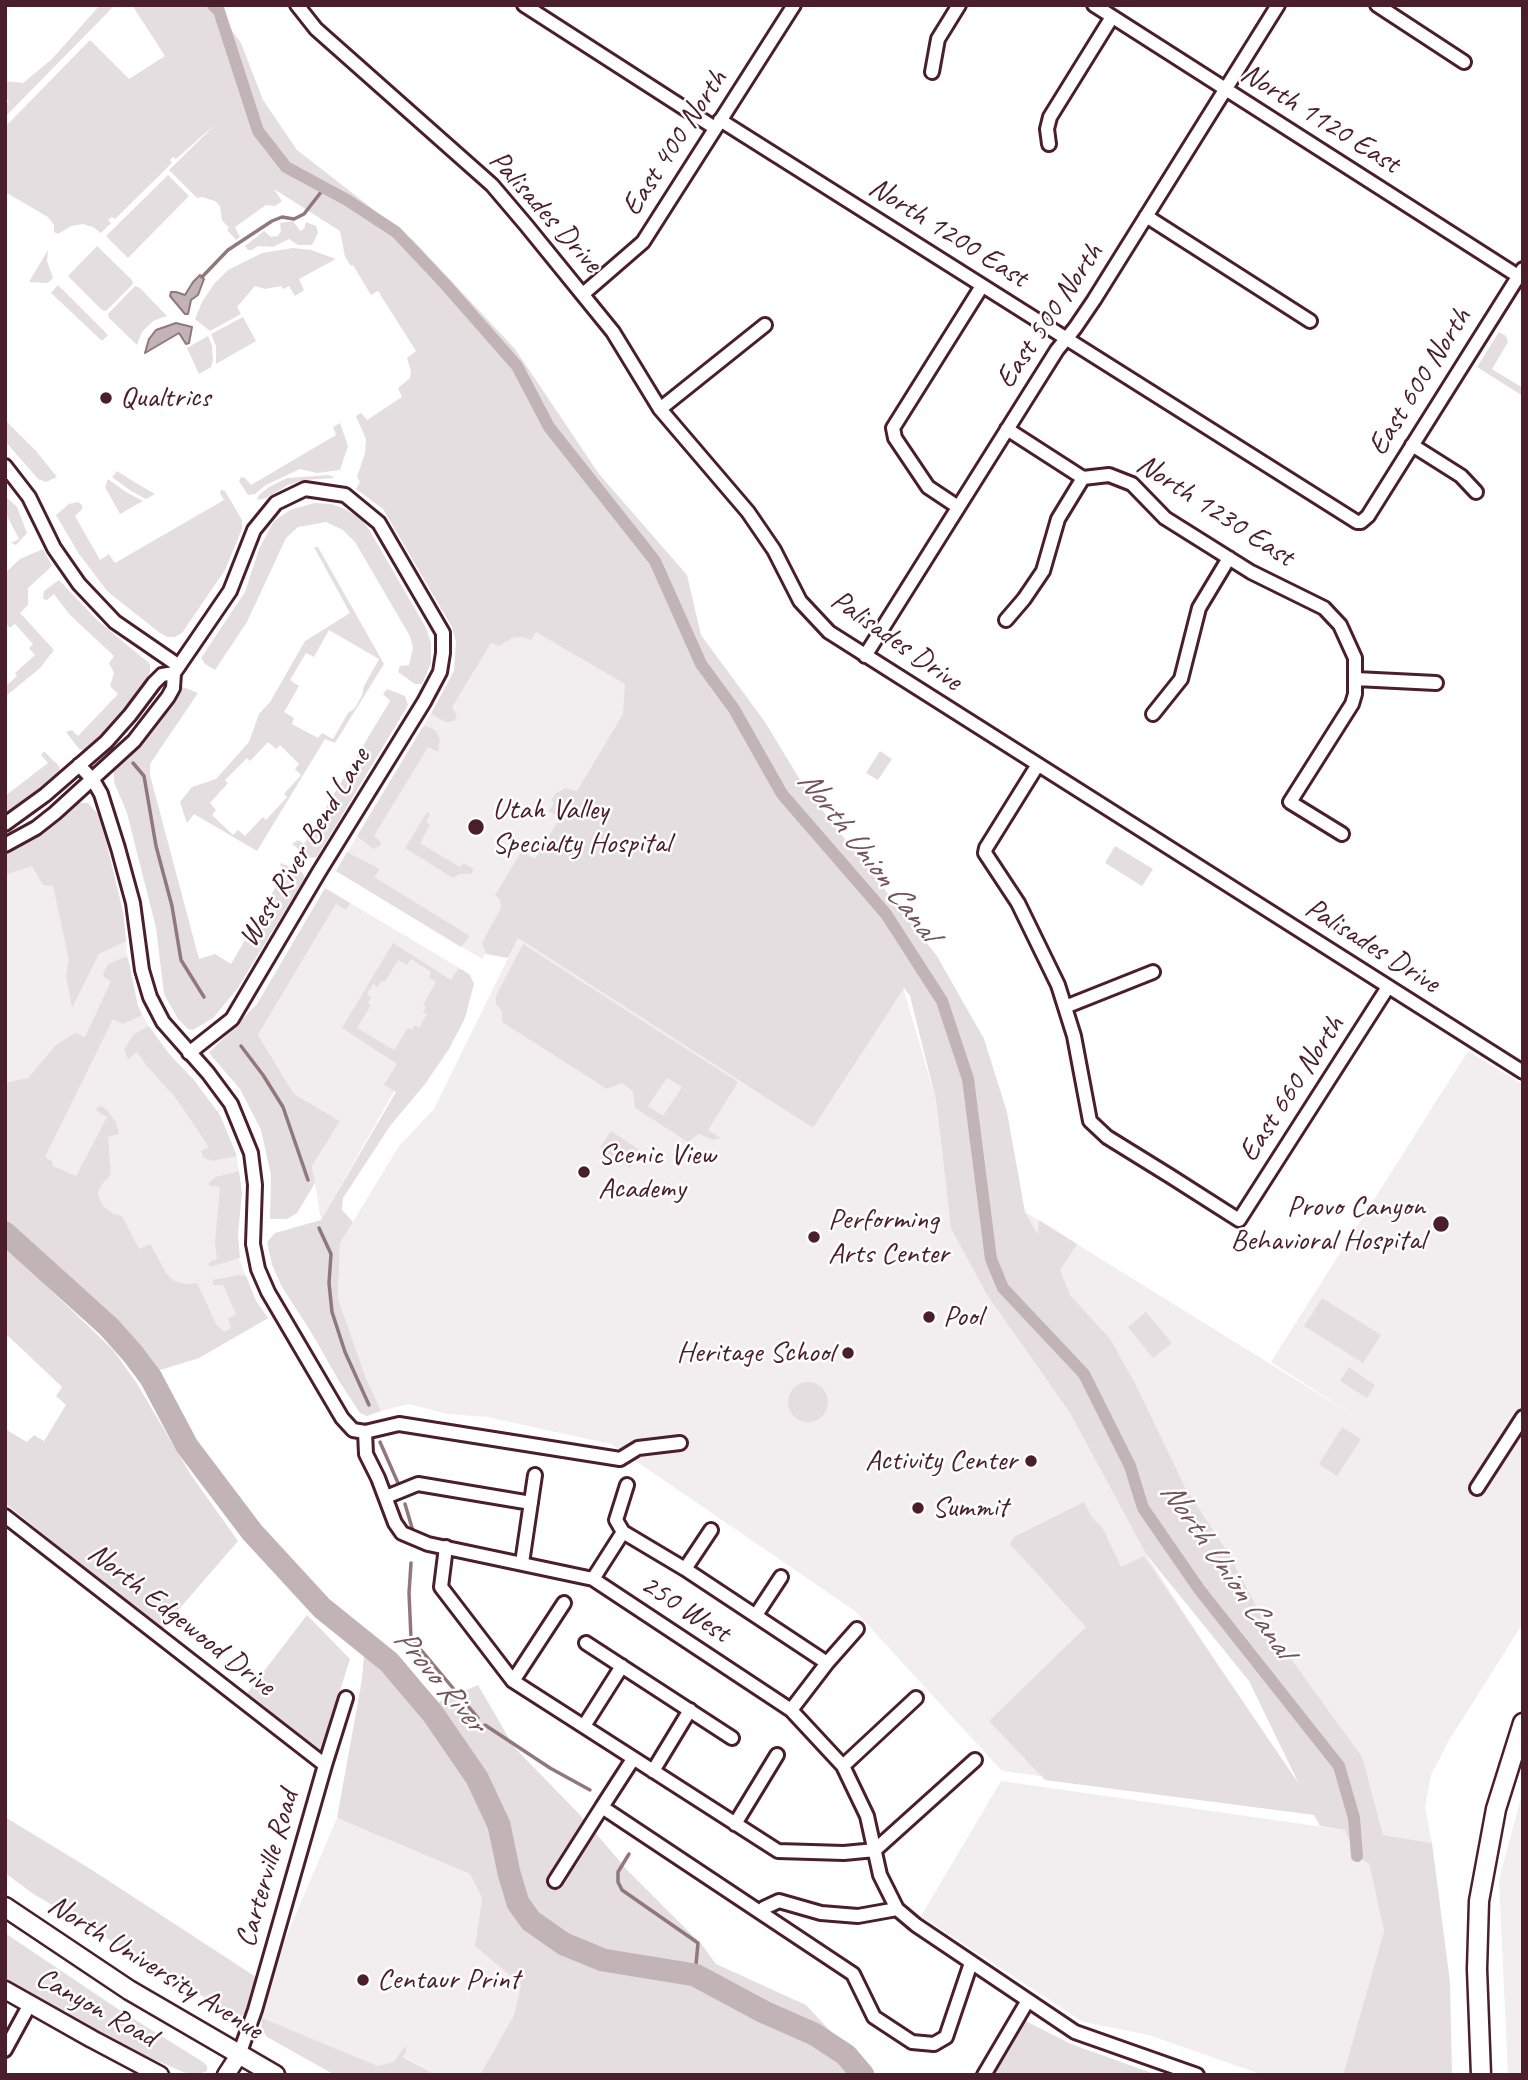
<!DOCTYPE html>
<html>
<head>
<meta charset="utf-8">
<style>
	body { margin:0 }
	#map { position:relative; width:1528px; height:2080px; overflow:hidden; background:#fff; font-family:Caveat,sans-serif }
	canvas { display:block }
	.frame { position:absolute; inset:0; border:7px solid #4a1f2b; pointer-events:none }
</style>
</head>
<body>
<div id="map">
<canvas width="1528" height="2080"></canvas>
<div class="frame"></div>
</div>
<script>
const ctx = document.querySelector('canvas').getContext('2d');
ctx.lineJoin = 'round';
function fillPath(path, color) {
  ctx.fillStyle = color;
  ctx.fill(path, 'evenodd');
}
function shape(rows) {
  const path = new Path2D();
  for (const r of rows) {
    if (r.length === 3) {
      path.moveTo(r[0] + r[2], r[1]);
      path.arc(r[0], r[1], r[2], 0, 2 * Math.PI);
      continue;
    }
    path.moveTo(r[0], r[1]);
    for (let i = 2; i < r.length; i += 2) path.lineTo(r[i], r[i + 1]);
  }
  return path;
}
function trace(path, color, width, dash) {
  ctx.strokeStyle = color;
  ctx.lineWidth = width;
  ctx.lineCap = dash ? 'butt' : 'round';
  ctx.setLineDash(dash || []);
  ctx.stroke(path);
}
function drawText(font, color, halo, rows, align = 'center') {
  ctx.font = font + ' Caveat,sans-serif';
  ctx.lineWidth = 5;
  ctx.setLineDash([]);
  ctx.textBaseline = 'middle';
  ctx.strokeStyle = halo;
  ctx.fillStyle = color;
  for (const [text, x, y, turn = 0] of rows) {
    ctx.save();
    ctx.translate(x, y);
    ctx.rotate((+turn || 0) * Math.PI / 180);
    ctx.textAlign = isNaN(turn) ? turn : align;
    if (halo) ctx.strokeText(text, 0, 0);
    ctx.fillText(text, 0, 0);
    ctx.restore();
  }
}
fillPath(shape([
	[624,600,679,687,482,959,336,871,444,691,454,671,456,642,452,627],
	[80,803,88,803,97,813,105,837,123,912,129,971,138,1006,151,1031,220,1115,236,1154,241,1185,237,1254,256,1301,268,1318,199,1358,46,1184,5,1146,5,854,19,848,74,805],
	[340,897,463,970,321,1220,312,1166,340,1121,294,1094,258,1035],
	[518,938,813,1128,903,987,936,1100,951,1229,987,1295,1070,1413,1146,1554,1313,1812,1002,1771,855,1611,611,1444,487,1417,447,1414,409,1404,381,1411,366,1378,338,1299,340,1243,399,1146,434,1109],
	[1468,1051,1523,1085,1523,1623,1448,1742,1431,1775,1425,1807,1432,1843,1346,1830,1357,1856,1369,1864,1384,1931,1343,2075,1263,2075,1149,2035,1083,2022,921,1916,1001,1781,1344,1830,1227,1551,1186,1489,1137,1387,1070,1295,1025,1212,1356,1417,1271,1362],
	[1523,1790,1523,2075,1508,2075,1499,1880],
	[337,1818,470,1874,482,1898,475,1946,521,1985,514,2015,480,2075,436,2075,403,2056,408,2048,403,2049,393,2062,378,2066,253,2014]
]), '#f2eeef');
fillPath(shape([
	[100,5,115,5,5,117,5,105,9,101,5,97,5,81,23,83,52,59],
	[132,5,213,5,241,43,263,100,297,150,414,241,515,349,599,474,687,575,701,635,765,722,805,788,937,956,984,1039,1007,1112,1025,1212,1038,1235,1039,1220,1077,1244,1060,1270,1070,1295,1110,1339,1137,1387,1186,1489,1227,1551,1265,1623,1362,1757,1383,1835,1432,1843,1450,1982,1452,2075,1343,2075,1384,1931,1369,1864,1357,1856,1345,1830,1320,1826,1314,1815,1045,1780,989,1721,1086,1627,1010,1544,1014,1537,1084,1502,1091,1516,1103,1529,1121,1567,1144,1556,1299,1784,1249,1681,1146,1554,1070,1413,987,1295,951,1229,936,1100,910,996,904,988,813,1128,518,938,508,958,486,954,482,943,501,908,500,900,495,895,522,851,535,859,560,818,549,811,554,803,551,800,555,794,565,788,577,791,623,714,625,684,536,632,531,640,522,637,512,638,499,646,491,643,452,707,457,715,454,721,446,722,433,715,432,712,454,671,456,642,452,627,383,509,356,489,360,482,357,477,365,453,366,439,356,416,361,413,367,420,402,397,398,388,410,378,411,371,407,358,416,351,378,291,371,295,353,265,351,266,345,257,340,231,274,189,282,201,275,206,266,205,235,227,240,237,236,240,227,230,229,228,222,220,220,206,215,201,202,197,197,198,169,170,218,122,176,159,173,157,170,160,172,163,115,219,112,217,108,220,111,223,101,233,93,227,83,224,71,226,58,234,54,232,54,225,48,217,5,192,5,127,90,40,129,79,165,56],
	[168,175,189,196,128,258,106,236],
	[293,221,300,231,304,229,306,222,316,226,318,233,312,245,298,245,289,239,273,247,258,246,252,250,248,250,245,246,264,231,271,237,278,236,281,231,280,223],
	[97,246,132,280,133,284,106,311,102,310,68,276],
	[293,248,311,250,336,259,299,279,304,290,295,296,289,286,283,289,281,286,265,289,255,286,237,307,241,314,210,331,195,319,202,302,214,284,228,270,262,253],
	[48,250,47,261,53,278,48,283,29,282],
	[58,285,108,335,102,341,51,293],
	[135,286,140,288,167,316,153,321,142,332,137,345,109,318,108,314],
	[243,317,256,341,216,364,216,346,211,334],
	[1499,332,1506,336,1508,342,1492,369,1523,388,1523,396,1477,367],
	[208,336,212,346,213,360,211,367,199,374,187,348],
	[5,420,36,451,57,477,46,482,38,479,5,441],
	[340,423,348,446,340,470,317,473,300,469,266,485,255,494,248,495,239,481,241,477,245,478,251,485,336,435,333,427],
	[117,471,136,483,155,494,146,499,131,491,112,477],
	[329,475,335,478,304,480,288,485,266,498,257,500,259,495,269,487,287,478],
	[108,479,126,492,143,501,120,514,105,487],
	[221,490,225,491,242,520,242,529,225,570,182,633,175,637,167,637,160,633,108,592,79,554,56,515,69,504,78,502,82,505,82,509,75,516,100,560,109,554,115,563,224,500,220,493],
	[5,496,17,507,27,533,16,545,11,543,19,539,5,512],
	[314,503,332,504,347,510,361,519,370,531,426,628,431,643,431,663,422,684,415,684,398,672,400,666,409,665,413,648,410,636,390,602,355,542,343,530,326,522,298,527,286,538,247,622,215,670,205,664,201,658,245,592,259,549,274,521,290,510],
	[314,547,318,547,384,664,335,743,325,739,257,851,194,814,187,823,180,802,192,787,216,779,249,742,259,714,270,702,305,641,350,613],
	[329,630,379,659,364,686,362,695,355,708,348,713,333,739,322,733,318,738,292,724,294,718,284,712,299,686,290,680,306,653,314,657],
	[268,742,276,749,280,745,299,764,295,769,301,775,284,794,287,797,266,820,263,817,245,836,238,830,233,835,212,815,216,810,210,803,228,783,225,780,247,758,250,761],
	[43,549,52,566,28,588,28,605,20,613,54,650,40,668,5,697,5,687,17,676,15,673,35,655,29,648,33,644,15,624,10,628,5,622,5,573,20,559],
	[59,580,96,619,150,664,150,672,147,679,114,723,86,749,82,750,79,749,66,732,72,730,78,736,118,694,110,686,114,673,109,663,114,656,70,615,54,594,47,600,43,599,44,591],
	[183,687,198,693,150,764,150,775,199,959,215,954,231,964,285,871,280,865,281,863,302,872,305,878,237,989,213,1018,193,1030,188,1029,178,1019,164,994,156,928,127,813,114,782,114,771,150,734],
	[387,689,405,696,408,705,317,857,310,858,292,844,298,840,304,844,390,701,383,694],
	[426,726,435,730,440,739,438,752,428,747,374,836,381,842,380,846,373,849,357,836,423,727],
	[44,751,59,766,60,771,13,811,5,812,5,796,48,763,41,755],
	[880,751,892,759,878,780,866,773],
	[80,803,88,803,97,813,105,837,123,912,126,941,99,954,72,1008,66,975,69,960,53,886,43,885,32,866,5,875,5,854,19,848,74,805],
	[427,812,430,814,426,822,430,825,420,843,460,867,463,863,474,869,471,874,459,874,453,878,405,848],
	[1115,846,1153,869,1142,886,1105,863],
	[347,852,380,869,374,877,470,936,461,947,336,871],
	[325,888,350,903,346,910,336,904,258,1035,294,1094,340,1121,312,1166,315,1183,297,1213,287,1219,270,1219,271,1175,261,1130,240,1089,209,1053,257,1004],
	[393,943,451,980,458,969,463,970,470,975,474,984,465,1018,449,1049,425,1084,390,1126,343,1198,342,1210,353,1222,340,1243,338,1299,366,1378,381,1411,367,1416,360,1413,339,1381,311,1332,282,1287,272,1265,267,1242,275,1233,321,1220,396,1092,384,1085,397,1064,342,1028],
	[411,959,431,972,429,978,436,982,423,1005,426,1007,423,1012,427,1014,419,1028,415,1025,412,1030,408,1028,394,1050,357,1028,371,1005,368,1003,371,997,367,994,373,984,378,987,381,981,385,982,398,960,407,965],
	[523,944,738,1082,708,1130,721,1138,713,1140,699,1134,688,1142,635,1108,633,1091,622,1083,607,1089,502,1022,502,1011,496,1004,496,996],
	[667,1078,682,1087,663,1116,648,1106],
	[124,957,128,958,138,1006,142,1015,123,1024,113,1019,45,1157,52,1161,53,1166,76,1176,107,1117,97,1111,96,1108,101,1106,107,1110,116,1122,119,1134,108,1137,111,1175,103,1183,98,1192,99,1198,104,1207,114,1214,122,1216,139,1249,150,1244,166,1273,174,1281,186,1284,197,1283,216,1324,224,1332,231,1328,228,1319,236,1314,223,1285,213,1285,213,1280,238,1275,246,1276,256,1301,268,1318,199,1358,157,1371,143,1349,115,1321,5,1220,5,1083,28,1078,56,1045,75,1033,85,1037,111,981,104,977,103,974,108,964],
	[149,1026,169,1054,194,1080,220,1115,237,1156,212,1161,203,1157,201,1151,209,1147,175,1097,146,1065,137,1052,128,1059,124,1050,134,1034],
	[611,1131,641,1151,630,1168,600,1148],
	[239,1171,242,1193,238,1234,240,1258,210,1267,208,1264,210,1262,217,1259,215,1242,220,1187,209,1186,209,1182,216,1177],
	[5,1246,113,1350,136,1382,191,1475,238,1541,161,1630,5,1503,5,1429,27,1442,34,1435,44,1441,66,1405,56,1396,62,1387,5,1333],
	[1322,1298,1381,1335,1363,1363,1304,1326],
	[1146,1312,1172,1343,1153,1358,1128,1327],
	[1349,1367,1375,1385,1367,1398,1340,1381],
	[808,1402,20],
	[1342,1427,1361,1439,1337,1476,1319,1464],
	[307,1615,350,1659,321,1751,245,1696],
	[366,1630,439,1702,478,1685,514,1747,580,1815,629,1872,702,1945,716,1964,806,2005,872,2075,480,2075,514,2015,521,1985,475,1946,482,1898,470,1874,337,1818,362,1679],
	[5,1817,92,1870,256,1977,246,2013,241,2016,224,2009,32,1893,5,1873],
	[5,1933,118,2009,203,2062,207,2066,207,2071,195,2075,183,2072,130,2049,5,1979],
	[253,2014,378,2066,393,2062,403,2049,408,2047,403,2057,436,2075,335,2075,267,2037,261,2029,262,2021],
	[1018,2017,1071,2044,1157,2075,984,2075]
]), '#e5dee0');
const water = shape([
	[200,275,204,279,198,295,191,300,188,314,185,314,170,296,171,292,176,292,185,295,193,282,200,275],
	[176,323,192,327,189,343,186,344,179,333,145,353,149,339,156,330,176,323]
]);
fillPath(water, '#c1b3b6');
trace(water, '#91787e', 2);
trace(shape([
	[202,277,228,250,272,221,282,217,294,219,304,214,325,187],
	[133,763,144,776,156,846,172,906,181,960,204,997],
	[241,1046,263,1075,283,1107,308,1180],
	[319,1228,331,1254,329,1283,332,1312,345,1352,369,1405],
	[380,1442,398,1483],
	[405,1504,413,1531],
	[411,1563,409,1593,411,1638,478,1718],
	[485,1725,550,1768,590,1790],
	[629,1854,618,1872,618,1882,622,1890,698,1943,695,1975]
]), '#91787e', 3.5);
trace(shape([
	[213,5,219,11,258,131,286,167,347,200,396,232,445,284,517,366,549,427,655,561,701,664,734,709,782,794,886,914,942,1001,968,1079,991,1259,1003,1288,1084,1374,1130,1466,1143,1508,1199,1589,1339,1766,1354,1818,1357,1856]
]), '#c1b3b6', 12);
trace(shape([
	[5,1233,109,1327,133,1354,151,1378,187,1446,252,1532,322,1608,389,1662,433,1714,477,1778,499,1825,509,1873,518,1903,531,1921,564,1944,603,1960,695,1975,764,2012,814,2034,846,2055,863,2075]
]), '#c1b3b6', 23);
const minor = shape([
	[297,5,316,29,492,185,526,225,613,332,660,409,748,512,774,550,800,601,829,632,1523,1072],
	[524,5,715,128],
	[1094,5,1518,276],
	[1377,5,1464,62],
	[932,72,938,39,959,5],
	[720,120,1357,522,1361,522,1368,516,1523,269],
	[1049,144,1047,129,1050,117,1112,17],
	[1146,216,1310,321],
	[583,294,643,242,794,5],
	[660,409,765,325],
	[1007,429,1083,478,1109,475,1132,484,1165,518,1251,572,1324,608,1340,625,1355,658,1355,694,1352,704,1290,802,1342,834],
	[1412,445,1461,476,1476,492],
	[5,466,29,497,54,548,79,584,115,622,179,666],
	[958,507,928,487,895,438,893,428,982,286],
	[1006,620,1024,599,1043,571,1058,519,1083,478],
	[865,656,1057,350,1075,328,1094,300,1278,5],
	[1356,679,1436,683],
	[1153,714,1181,679,1199,608,1229,558],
	[79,765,93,780,101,794,118,848,133,903,142,970,150,997,163,1022,208,1073,231,1104,251,1153,255,1185,253,1244,258,1269,268,1292,342,1418,353,1430,365,1432,399,1424,620,1459,638,1448,680,1443],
	[1037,766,986,848,985,853,1018,903,1058,985,1074,1036,1090,1121,1107,1137,1170,1176,1239,1220,1388,987],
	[5,824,45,795,106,742,130,715,154,683,162,675,174,673],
	[5,845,36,828,55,813,134,741,168,697,173,688,174,673,230,591,254,530,276,503,305,489,345,495,379,523,443,633,443,653,440,672,424,702,319,872,232,1019,189,1053],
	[1065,1007,1153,972],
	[365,1432,366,1454,378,1478,395,1523,402,1533,428,1544,593,1579,791,1710,843,1766,867,1816,880,1875,897,1909,916,1925,1075,2032,1197,2075],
	[1477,1488,1523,1417],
	[386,1497,418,1484,531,1503],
	[5,1516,325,1765],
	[623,1532,685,1569,827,1663],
	[446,1547,441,1587,513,1681,778,1851,844,1853,875,1850,975,1760],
	[522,1563,535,1475],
	[685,1569,711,1530],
	[593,1579,623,1532,616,1520,627,1485],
	[756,1615,781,1577],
	[586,1643,732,1738],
	[513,1681,564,1603],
	[791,1710,827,1663,857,1629],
	[584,1726,622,1666],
	[633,1759,602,1807,853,1974,874,2017,912,2042,934,2044,946,2037,971,1963],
	[843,1766,916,1698],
	[653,1771,690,1710],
	[735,1824,777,1755],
	[555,1881,602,1807],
	[761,1912,764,1908,779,1901,821,1913,858,1916,897,1909],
	[5,2050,30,2004],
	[239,2055,255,2010,325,1765,346,1698],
	[984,2075,1027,2002]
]);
const major = shape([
	[5,1990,92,2039,160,2075],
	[226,2075,239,2055]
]);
const highway = shape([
	[5,1907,129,1990,275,2075],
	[1481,2075,1477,1969,1479,1901,1496,1809,1523,1723]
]);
trace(minor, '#4a1f2b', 18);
trace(major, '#4a1f2b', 21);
trace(highway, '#4a1f2b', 23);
trace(minor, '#fff', 12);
trace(major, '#fff', 16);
trace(highway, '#fff', 18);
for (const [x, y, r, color] of [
	[106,398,7,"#4a1f2b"],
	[476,827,9,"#4a1f2b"],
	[584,1172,7,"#4a1f2b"],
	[1441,1224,9,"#4a1f2b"],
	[814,1237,7,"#4a1f2b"],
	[929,1317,7,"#4a1f2b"],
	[848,1353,7,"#4a1f2b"],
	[1031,1461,7,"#4a1f2b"],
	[918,1508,7,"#4a1f2b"],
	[363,1980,7,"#4a1f2b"]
]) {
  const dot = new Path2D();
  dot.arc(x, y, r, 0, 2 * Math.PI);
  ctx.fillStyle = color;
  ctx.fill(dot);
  trace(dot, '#fff', 2.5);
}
drawText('30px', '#4a1f2b', '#fff', [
	["North 1120 East",1320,119,32],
	["East 400 North",675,143,-57],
	["Palisades Drive",545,212,48],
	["North 1200 East",948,233,32],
	["East 500 North",1050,316,-56],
	["East 600 North",1420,382,-58],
	["North 1230 East",1215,511,33],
	["Palisades Drive",896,641,35],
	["West River Bend Lane",305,848,-59],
	["Palisades Drive",1372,946,32],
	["East 660 North",1292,1089,-57],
	["250 West",685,1609,33],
	["North Edgewood Drive",181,1620,38],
	["Carterville Road",268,1869,-74],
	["North University Avenue",155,1968,32],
	["Canyon Road",96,2008,29]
]);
drawText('30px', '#4a1f2b', '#fff', [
	["Qualtrics",120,398],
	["Utah Valley",492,810],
	["Specialty Hospital",492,844],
	["Scenic View",598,1155],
	["Academy",598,1189],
	["Provo Canyon",1425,1207,"right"],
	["Behavioral Hospital",1425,1241,"right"],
	["Performing",828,1220],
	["Arts Center",828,1254],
	["Pool",943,1317],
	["Heritage School",834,1353,"right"],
	["Activity Center",1017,1461,"right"],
	["Summit",932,1508],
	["Centaur Print",377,1980]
], 'left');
drawText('italic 32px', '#74535c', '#fff', [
	["North Union Canal",867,856,52],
	["North Union Canal",1226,1570,55],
	["Provo River",439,1681,50]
]);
</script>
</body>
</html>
